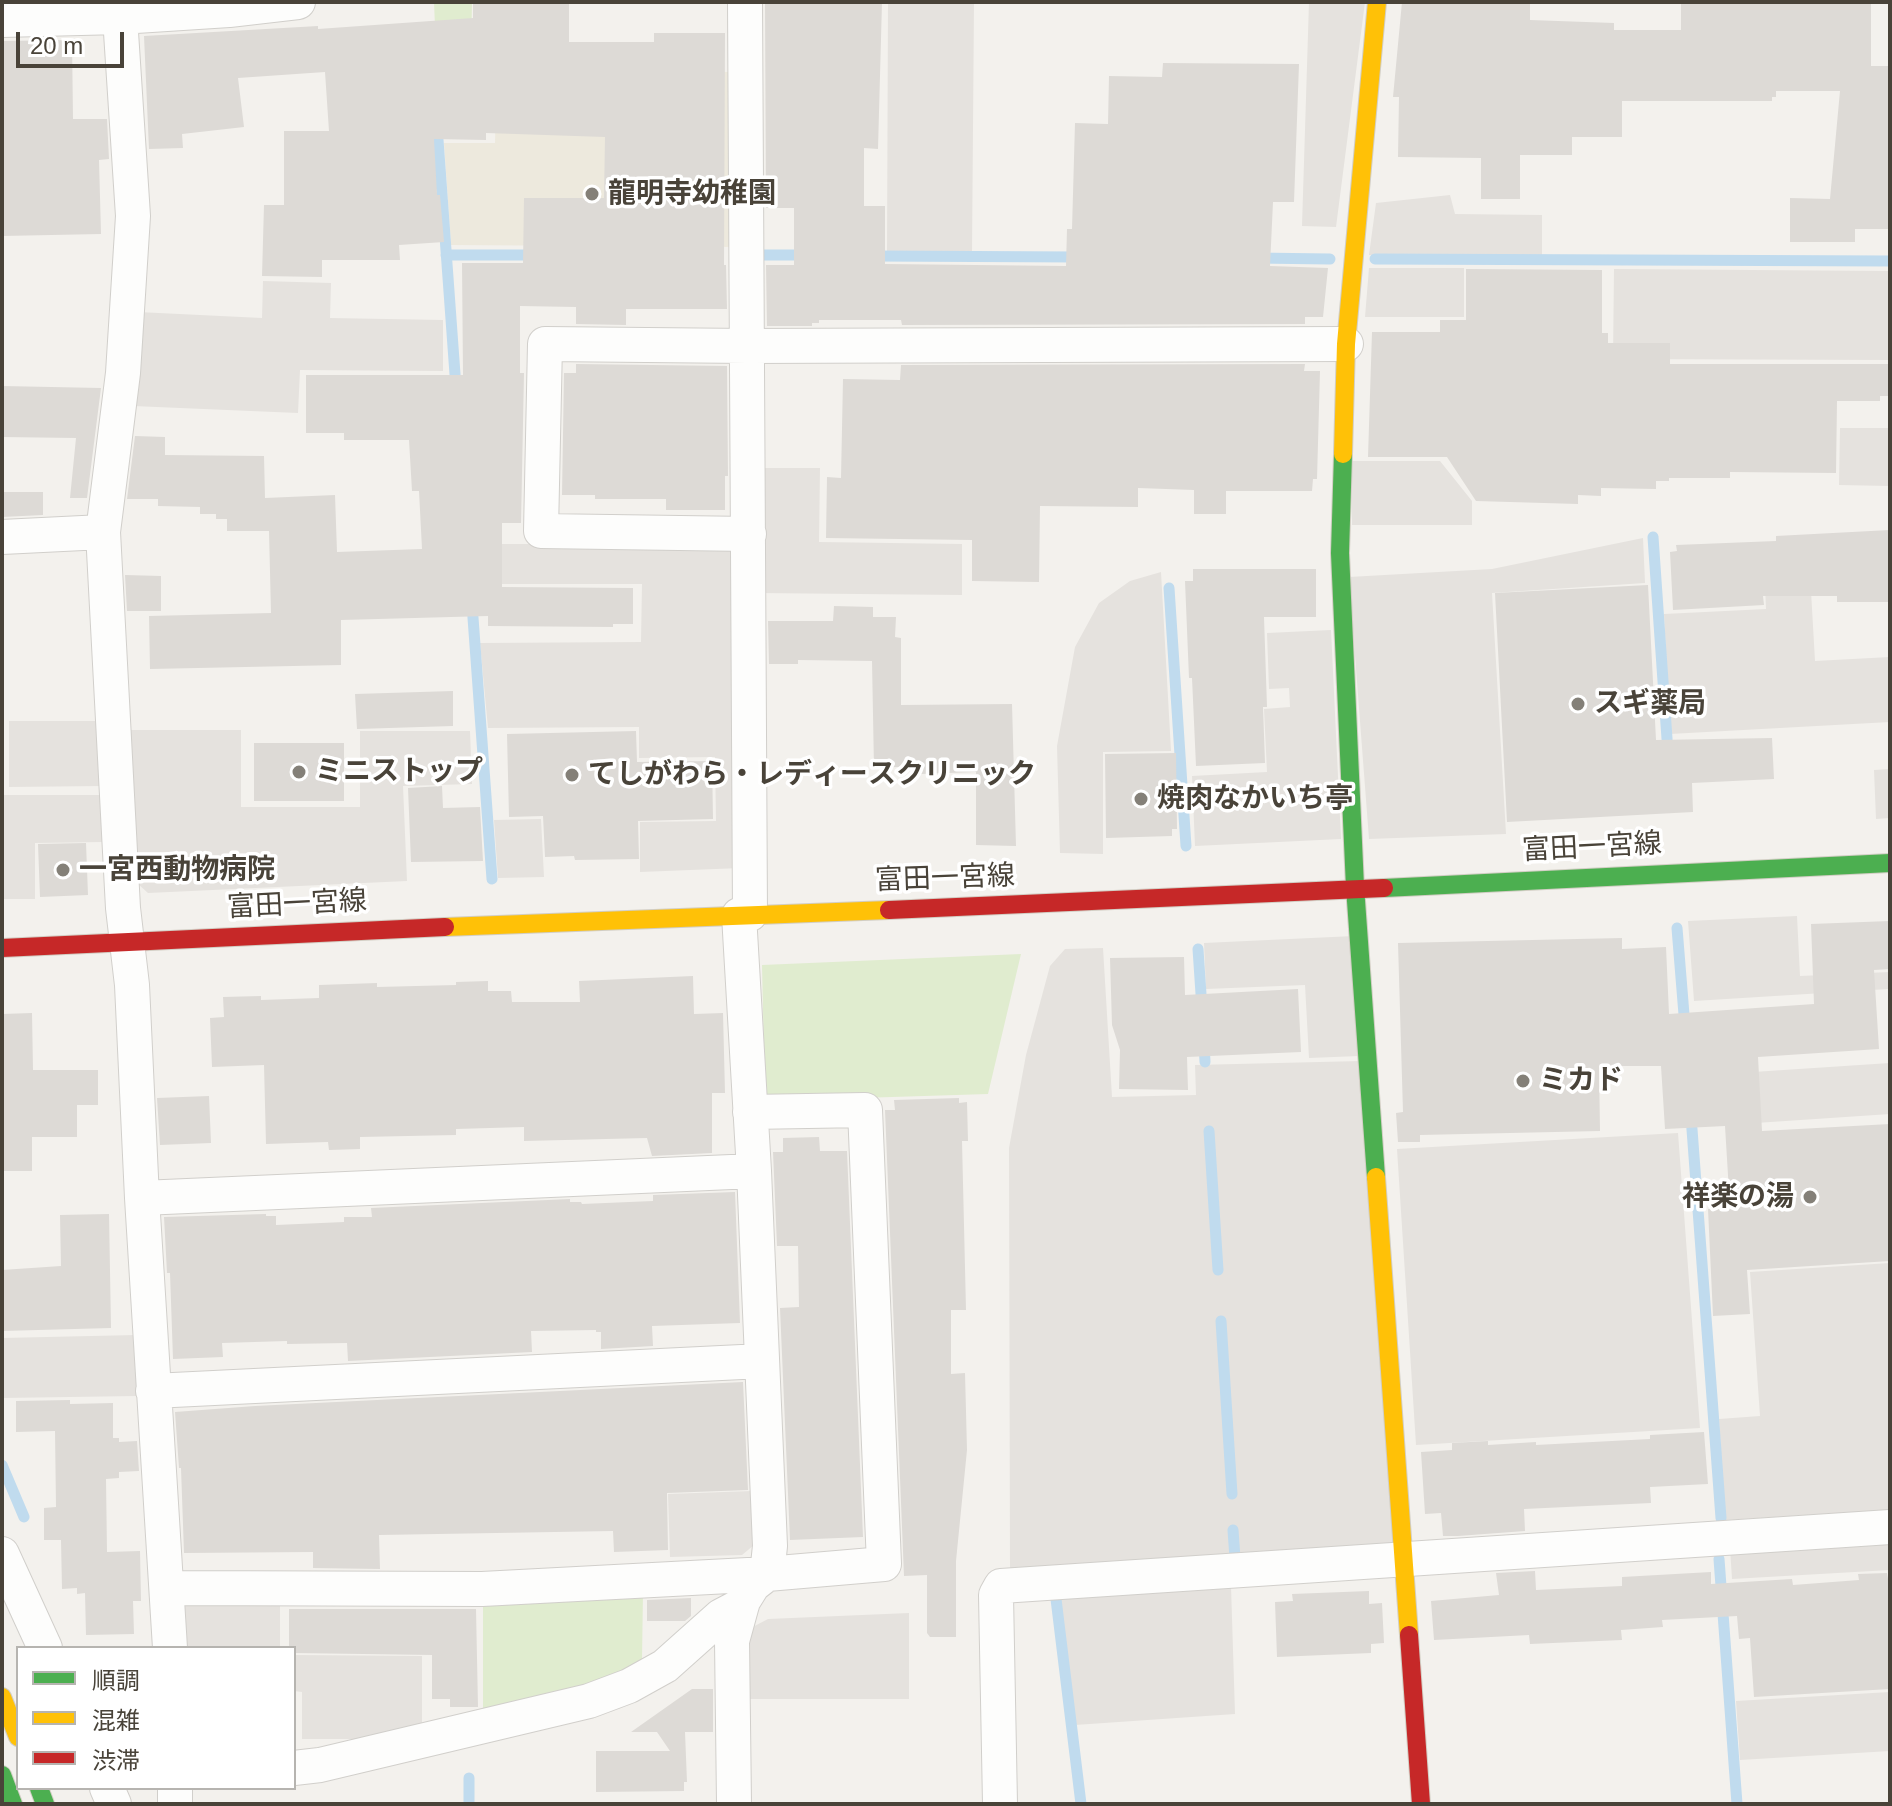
<!DOCTYPE html>
<html>
<head>
<meta charset="utf-8">
<style>
	body { margin:0 }
	#map { position:relative; width:1892px; height:1806px; overflow:hidden; background:#f3f1ed; font-family:Arial,"Noto Sans JP",sans-serif }
	canvas { display:block }
	.frame { position:absolute; inset:0; border:4px solid #494339; pointer-events:none }
	.legend { position:absolute; left:16px; top:1646px; width:280px; height:144px; box-sizing:border-box; background:#fff; border:2px solid #b6b4b0; margin:0; padding:10px 14px; list-style:none; font-size:24px; color:#494339 }
	.legend li { display:flex; align-items:center; gap:16px; height:40px }
	.legend b { width:40px; border:2px solid #b6b4b0 }
	.scale { position:absolute; left:16px; top:32px; width:108px; height:36px; box-sizing:border-box; border:4px solid #494339; border-top:0; padding-left:10px; font-size:24px; line-height:28px; white-space:nowrap; color:#494339; -webkit-text-stroke:6px #fff; paint-order:stroke }
</style>
</head>
<body>
<div id="map">
<canvas width="1892" height="1806"></canvas>
<div class="frame"></div>
<ul class="legend">
<li><b style="height:10px;background:#4caf50"></b>順調</li>
<li><b style="height:10px;background:#ffc107"></b>混雑</li>
<li><b style="height:10px;background:#c62828"></b>渋滞</li>
</ul>
<div class="scale">20 m</div>
</div>
<script>
const ctx = document.querySelector('canvas').getContext('2d');
ctx.lineJoin = 'round';
function fillPath(path, color) {
  ctx.fillStyle = color;
  ctx.fill(path, 'evenodd');
}
function shape(rows) {
  const path = new Path2D();
  for (const r of rows) {
    path.moveTo(r[0], r[1]);
    for (let i = 2; i < r.length; i += 2) path.lineTo(r[i], r[i + 1]);
  }
  return path;
}
function trace(path, color, width, dash) {
  ctx.strokeStyle = color;
  ctx.lineWidth = width;
  ctx.lineCap = dash ? 'butt' : 'round';
  ctx.setLineDash(dash || []);
  ctx.stroke(path);
}
function drawText(font, color, halo, rows, align = 'center') {
  ctx.font = font + ' Arial,"Noto Sans JP",sans-serif';
  ctx.lineWidth = 7;
  ctx.setLineDash([]);
  ctx.textBaseline = 'middle';
  ctx.strokeStyle = halo;
  ctx.fillStyle = color;
  for (const [text, x, y, turn = 0] of rows) {
    ctx.save();
    ctx.translate(x, y);
    ctx.rotate((+turn || 0) * Math.PI / 180);
    ctx.textAlign = isNaN(turn) ? turn : align;
    if (halo) ctx.strokeText(text, 0, 0);
    ctx.fillText(text, 0, 0);
    ctx.restore();
  }
}
fillPath(shape([
	[541,71,734,72,737,247,451,245,444,143,495,143,496,101]
]), '#ede9dd');
fillPath(shape([
	[434,2,472,2,471,52,436,51],
	[1021,954,988,1094,765,1101,762,965],
	[643,1592,642,1660,621,1674,562,1696,483,1712,483,1602]
]), '#e0eccf');
fillPath(shape([
	[888,2,974,2,972,253,887,253],
	[1309,2,1365,2,1336,227,1302,226],
	[1450,195,1455,214,1542,215,1542,256,1369,255,1376,203],
	[1369,268,1464,268,1464,317,1365,317],
	[1614,269,1890,271,1890,360,1613,359],
	[263,281,331,283,330,318,443,320,443,371,300,370,298,413,133,406,138,312,262,318],
	[1840,428,1890,428,1890,486,1839,485],
	[1352,461,1440,461,1472,501,1472,525,1352,525],
	[758,468,820,468,819,542,962,544,962,595,756,593],
	[1643,538,1645,583,1492,593,1506,834,1369,839,1349,577,1492,569],
	[473,544,740,544,741,868,640,872,640,822,716,821,715,757,639,758,639,727,488,728,480,643,641,642,642,584,477,584],
	[1809,556,1815,661,1890,657,1890,722,1670,734,1664,614,1766,609,1764,559],
	[1161,572,1171,751,1103,752,1103,854,1060,853,1057,746,1075,647,1099,603,1130,581],
	[1331,630,1341,839,1195,846,1192,776,1267,772,1264,709,1290,707,1289,688,1269,689,1267,633],
	[9,721,101,721,102,786,9,787],
	[127,730,241,730,241,807,360,807,360,731,470,731,472,784,403,786,407,881,148,893,138,884],
	[1890,769,1890,818,1876,819,1874,770],
	[2,795,102,795,102,842,35,843,35,899,2,899],
	[541,819,544,877,498,878,494,820],
	[1797,916,1800,976,1890,972,1890,1022,1888,989,1694,1001,1688,921],
	[1354,936,1359,1056,1309,1058,1305,985,1206,989,1204,943],
	[1103,948,1112,1097,1196,1095,1195,1065,1361,1061,1395,1543,1010,1572,1009,1148,1026,1055,1050,966,1065,949],
	[1890,1063,1890,1114,1741,1124,1738,1073],
	[1678,1133,1700,1428,1416,1445,1397,1149],
	[1890,1263,1890,1510,1725,1520,1719,1419,1760,1416,1750,1272],
	[136,1335,137,1396,2,1398,2,1338],
	[752,1491,754,1545,742,1555,670,1557,668,1494],
	[1890,1539,1890,1570,1732,1579,1730,1548],
	[1231,1586,1235,1714,1075,1725,1060,1598],
	[181,1601,280,1601,280,1648,181,1648],
	[909,1613,909,1699,744,1699,743,1632,768,1619],
	[294,1655,422,1656,422,1730,383,1739,302,1739,302,1692,294,1691],
	[1890,1692,1890,1751,1740,1760,1736,1701]
]), '#e5e2de');
trace(shape([
	[437,126,456,388],
	[446,255,538,255],
	[763,255,806,255],
	[871,256,1078,257],
	[1255,258,1330,259],
	[1375,259,1890,261],
	[1653,537,1668,753],
	[1169,588,1186,846],
	[472,604,492,879],
	[1677,928,1685,1027],
	[1198,949,1202,1009],
	[1204,1042,1205,1062],
	[1691,1116,1721,1518],
	[1209,1131,1218,1270],
	[1221,1321,1232,1494],
	[2,1465,24,1517],
	[1233,1530,1235,1558],
	[1719,1559,1737,1804],
	[1056,1599,1081,1804],
	[469,1804,469,1778]
]), '#c0dbee', 11);
fillPath(shape([
	[473,2,569,2,569,42,654,42,654,33,725,33,724,265,726,265,727,309,626,309,626,325,576,324,576,307,520,306,520,373,524,373,521,523,502,523,502,587,633,588,633,624,613,624,613,627,488,626,488,616,341,620,341,665,150,669,149,616,271,613,269,531,227,531,227,519,216,519,216,514,200,514,200,507,158,506,158,499,127,499,135,436,165,437,165,455,264,456,265,498,335,495,337,552,422,549,419,491,412,491,409,440,344,440,344,433,306,433,306,375,463,375,462,263,523,263,524,198,604,198,605,137,486,133,486,140,434,139,437,195,440,195,444,242,399,245,400,260,322,260,322,277,262,276,264,205,284,205,284,131,329,131,325,72,238,78,244,127,182,134,183,148,149,149,144,36,318,26,318,29,473,18],
	[765,2,882,2,878,149,864,148,864,206,885,206,885,264,1066,266,1067,229,1072,229,1075,123,1108,124,1109,76,1162,77,1163,63,1299,64,1294,202,1273,202,1270,266,1328,268,1323,317,1305,317,1305,324,902,325,901,320,819,320,819,323,812,323,812,326,767,326,766,265,794,265,794,208,766,208],
	[1402,2,1530,2,1530,20,1614,23,1614,30,1681,30,1681,2,1871,2,1871,66,1890,66,1890,229,1855,229,1855,242,1790,242,1790,198,1830,199,1840,91,1776,91,1776,97,1772,97,1772,101,1622,101,1622,137,1572,137,1572,155,1520,155,1520,199,1481,199,1481,158,1398,157,1399,97,1393,97],
	[72,40,73,119,107,119,109,159,99,160,101,234,2,236,2,41],
	[1466,269,1602,270,1602,333,1608,333,1608,343,1670,343,1670,364,1890,364,1890,396,1880,396,1880,401,1837,401,1836,473,1730,472,1730,478,1669,478,1669,481,1656,481,1656,489,1601,488,1601,496,1578,495,1578,504,1476,501,1447,457,1368,457,1372,332,1440,332,1440,320,1466,320],
	[576,364,727,366,728,476,725,476,725,510,666,510,666,499,595,499,595,495,562,495,564,373,576,373],
	[1305,364,1304,371,1320,371,1317,479,1313,479,1312,491,1226,491,1226,514,1194,514,1194,490,1138,488,1138,507,1040,506,1039,582,972,581,972,540,826,538,827,477,841,478,843,379,900,380,901,365],
	[2,386,101,388,87,498,70,498,76,438,2,437],
	[2,492,43,492,43,515,2,517],
	[1890,530,1890,602,1837,602,1837,596,1763,596,1764,605,1673,610,1670,552,1677,551,1676,545,1776,541,1776,536],
	[1193,569,1316,569,1316,617,1264,617,1267,707,1263,707,1265,763,1196,766,1192,678,1189,678,1185,581,1193,581],
	[125,575,161,576,161,611,127,611],
	[1648,585,1656,740,1772,738,1774,779,1692,783,1693,812,1507,822,1495,593],
	[834,606,873,607,873,617,896,617,895,637,901,638,901,705,1012,704,1016,846,976,845,976,772,921,774,921,766,874,768,872,661,798,660,798,664,769,664,768,621,833,621],
	[453,691,453,726,357,729,355,694],
	[636,731,637,762,712,761,713,819,638,821,639,859,575,860,574,856,545,857,543,816,509,817,507,734],
	[254,743,344,743,344,801,254,801],
	[1176,753,1177,829,1172,829,1172,836,1106,838,1105,754],
	[442,786,443,808,480,807,483,861,411,862,408,788],
	[86,843,88,895,40,897,38,844],
	[1890,921,1890,969,1874,970,1879,1049,1758,1057,1762,1131,1890,1124,1890,1261,1747,1270,1750,1314,1713,1316,1708,1209,1730,1208,1725,1126,1665,1129,1661,1066,1599,1066,1600,1131,1420,1135,1420,1142,1398,1142,1396,1113,1403,1112,1398,943,1622,938,1622,949,1666,947,1669,1014,1814,1004,1811,924],
	[1184,957,1185,995,1298,989,1301,1052,1187,1057,1188,1090,1119,1089,1120,1050,1112,1025,1110,958],
	[693,976,694,1014,723,1013,725,1093,712,1093,712,1153,652,1156,647,1138,524,1141,524,1127,456,1129,456,1135,360,1137,360,1149,329,1150,328,1142,266,1144,264,1065,212,1067,210,1018,224,1017,223,997,261,996,261,1000,319,998,319,985,377,983,377,987,456,985,456,982,488,981,488,991,511,991,512,1002,580,1002,579,981],
	[32,1013,33,1070,98,1070,98,1105,77,1105,77,1137,32,1137,32,1171,2,1171,2,1014],
	[209,1096,211,1143,160,1145,157,1098],
	[959,1098,959,1103,967,1102,968,1141,962,1141,966,1310,951,1310,951,1374,965,1373,967,1450,956,1561,956,1637,930,1637,927,1633,927,1575,904,1576,885,1110,895,1110,894,1100],
	[819,1137,820,1151,847,1151,863,1537,790,1540,780,1308,799,1307,798,1246,777,1246,773,1152,783,1152,783,1138],
	[735,1192,740,1323,652,1326,653,1346,601,1349,601,1332,596,1332,596,1330,531,1331,532,1352,348,1361,347,1343,287,1344,287,1341,222,1343,223,1357,173,1359,170,1273,167,1273,164,1217,266,1214,266,1216,276,1216,276,1225,344,1222,344,1217,372,1217,371,1208,570,1199,570,1202,581,1202,582,1204,653,1201,653,1195],
	[109,1214,111,1328,2,1331,2,1270,61,1266,60,1215],
	[743,1382,748,1490,667,1493,668,1550,614,1552,613,1531,379,1535,380,1569,313,1568,313,1552,184,1553,181,1468,179,1468,175,1412,255,1406],
	[70,1400,70,1404,113,1403,113,1438,119,1438,119,1442,137,1441,139,1471,119,1472,119,1478,106,1479,107,1552,140,1551,141,1601,133,1601,134,1634,86,1635,85,1593,77,1594,77,1588,62,1589,61,1540,44,1540,44,1508,56,1507,55,1431,16,1432,16,1401],
	[1704,1432,1708,1484,1650,1487,1651,1503,1524,1509,1525,1531,1458,1536,1443,1536,1441,1513,1425,1514,1421,1452,1452,1450,1452,1443,1488,1441,1488,1445,1536,1442,1536,1445,1650,1439,1650,1435],
	[1535,1571,1536,1590,1622,1586,1622,1577,1711,1572,1711,1584,1792,1579,1793,1585,1859,1580,1858,1574,1887,1573,1888,1579,1890,1579,1890,1689,1754,1697,1750,1638,1739,1639,1737,1616,1662,1620,1663,1627,1621,1630,1622,1640,1530,1644,1529,1635,1434,1640,1431,1601,1499,1595,1496,1573],
	[1369,1591,1369,1604,1382,1603,1384,1643,1371,1644,1371,1653,1277,1657,1275,1602,1293,1601,1292,1594],
	[691,1598,691,1616,685,1621,647,1621,647,1600],
	[289,1609,476,1609,478,1707,450,1707,450,1699,432,1699,432,1655,294,1653,294,1648,289,1648],
	[692,1689,713,1689,713,1732,685,1732,687,1782,684,1782,684,1791,596,1792,596,1751,670,1751,657,1732,631,1732]
]), '#dddad6');
const street = shape([
	[116,2,120,17,133,216,123,373,103,532,123,908,132,985,142,1198,170,1648],
	[745,2,750,914],
	[2,20,120,17,229,10,298,2],
	[749,534,541,531,545,344,748,346,1346,344],
	[2,537,103,532],
	[142,1198,754,1171],
	[153,1391,762,1361],
	[2,1554,45,1648],
	[168,1588,482,1589,767,1574,884,1564,865,1110,750,1112],
	[294,1768,320,1765,589,1701,629,1686,665,1666,721,1616,742,1605],
	[107,1788,114,1804],
	[175,1788,175,1804],
	[734,1804,732,1641,743,1601,753,1585,767,1574,770,1546,754,1171,739,915],
	[1000,1804,996,1595,1001,1586,1890,1527]
]);
const fast = shape([
	[1343,454,1340,553,1355,887,1376,1177],
	[1384,888,1890,863],
	[2,1775,13,1804],
	[39,1788,45,1804]
]);
const slow = shape([
	[1343,454,1346,344,1377,2],
	[445,927,889,910],
	[1376,1177,1409,1635],
	[2,1697,18,1737]
]);
const jam = shape([
	[889,910,1384,888],
	[2,948,445,927],
	[1409,1635,1421,1804]
]);
trace(street, '#d1cfcb', 36);
trace(fast, '#d2cec4', 20);
trace(slow, '#d2cec4', 20);
trace(jam, '#d2cec4', 20);
trace(street, '#fdfdfc', 34);
trace(fast, '#4caf50', 18);
trace(slow, '#ffc107', 18);
trace(jam, '#c62828', 18);
for (const [x, y, r, color] of [
	[592,194,8,"#848078"],
	[1578,704,8,"#848078"],
	[299,772,8,"#848078"],
	[572,775,8,"#848078"],
	[1141,799,8,"#848078"],
	[63,870,8,"#848078"],
	[1523,1081,8,"#848078"],
	[1810,1197,8,"#848078"]
]) {
  const dot = new Path2D();
  dot.arc(x, y, r, 0, 2 * Math.PI);
  ctx.fillStyle = color;
  ctx.fill(dot);
  trace(dot, '#fff', 3);
}
drawText('bold 28px', '#494339', '#fff', [
	["龍明寺幼稚園",608,194],
	["スギ薬局",1594,704],
	["ミニストップ",315,772],
	["てしがわら・レディースクリニック",588,775],
	["焼肉なかいち亭",1157,799],
	["一宮西動物病院",79,870],
	["ミカド",1539,1081],
	["祥楽の湯",1794,1197,"right"]
], 'left');
drawText('28px', '#494339', '#fff', [
	["富田一宮線",1592,848,-3],
	["富田一宮線",945,879,-2],
	["富田一宮線",297,905,-3]
]);
</script>
</body>
</html>
